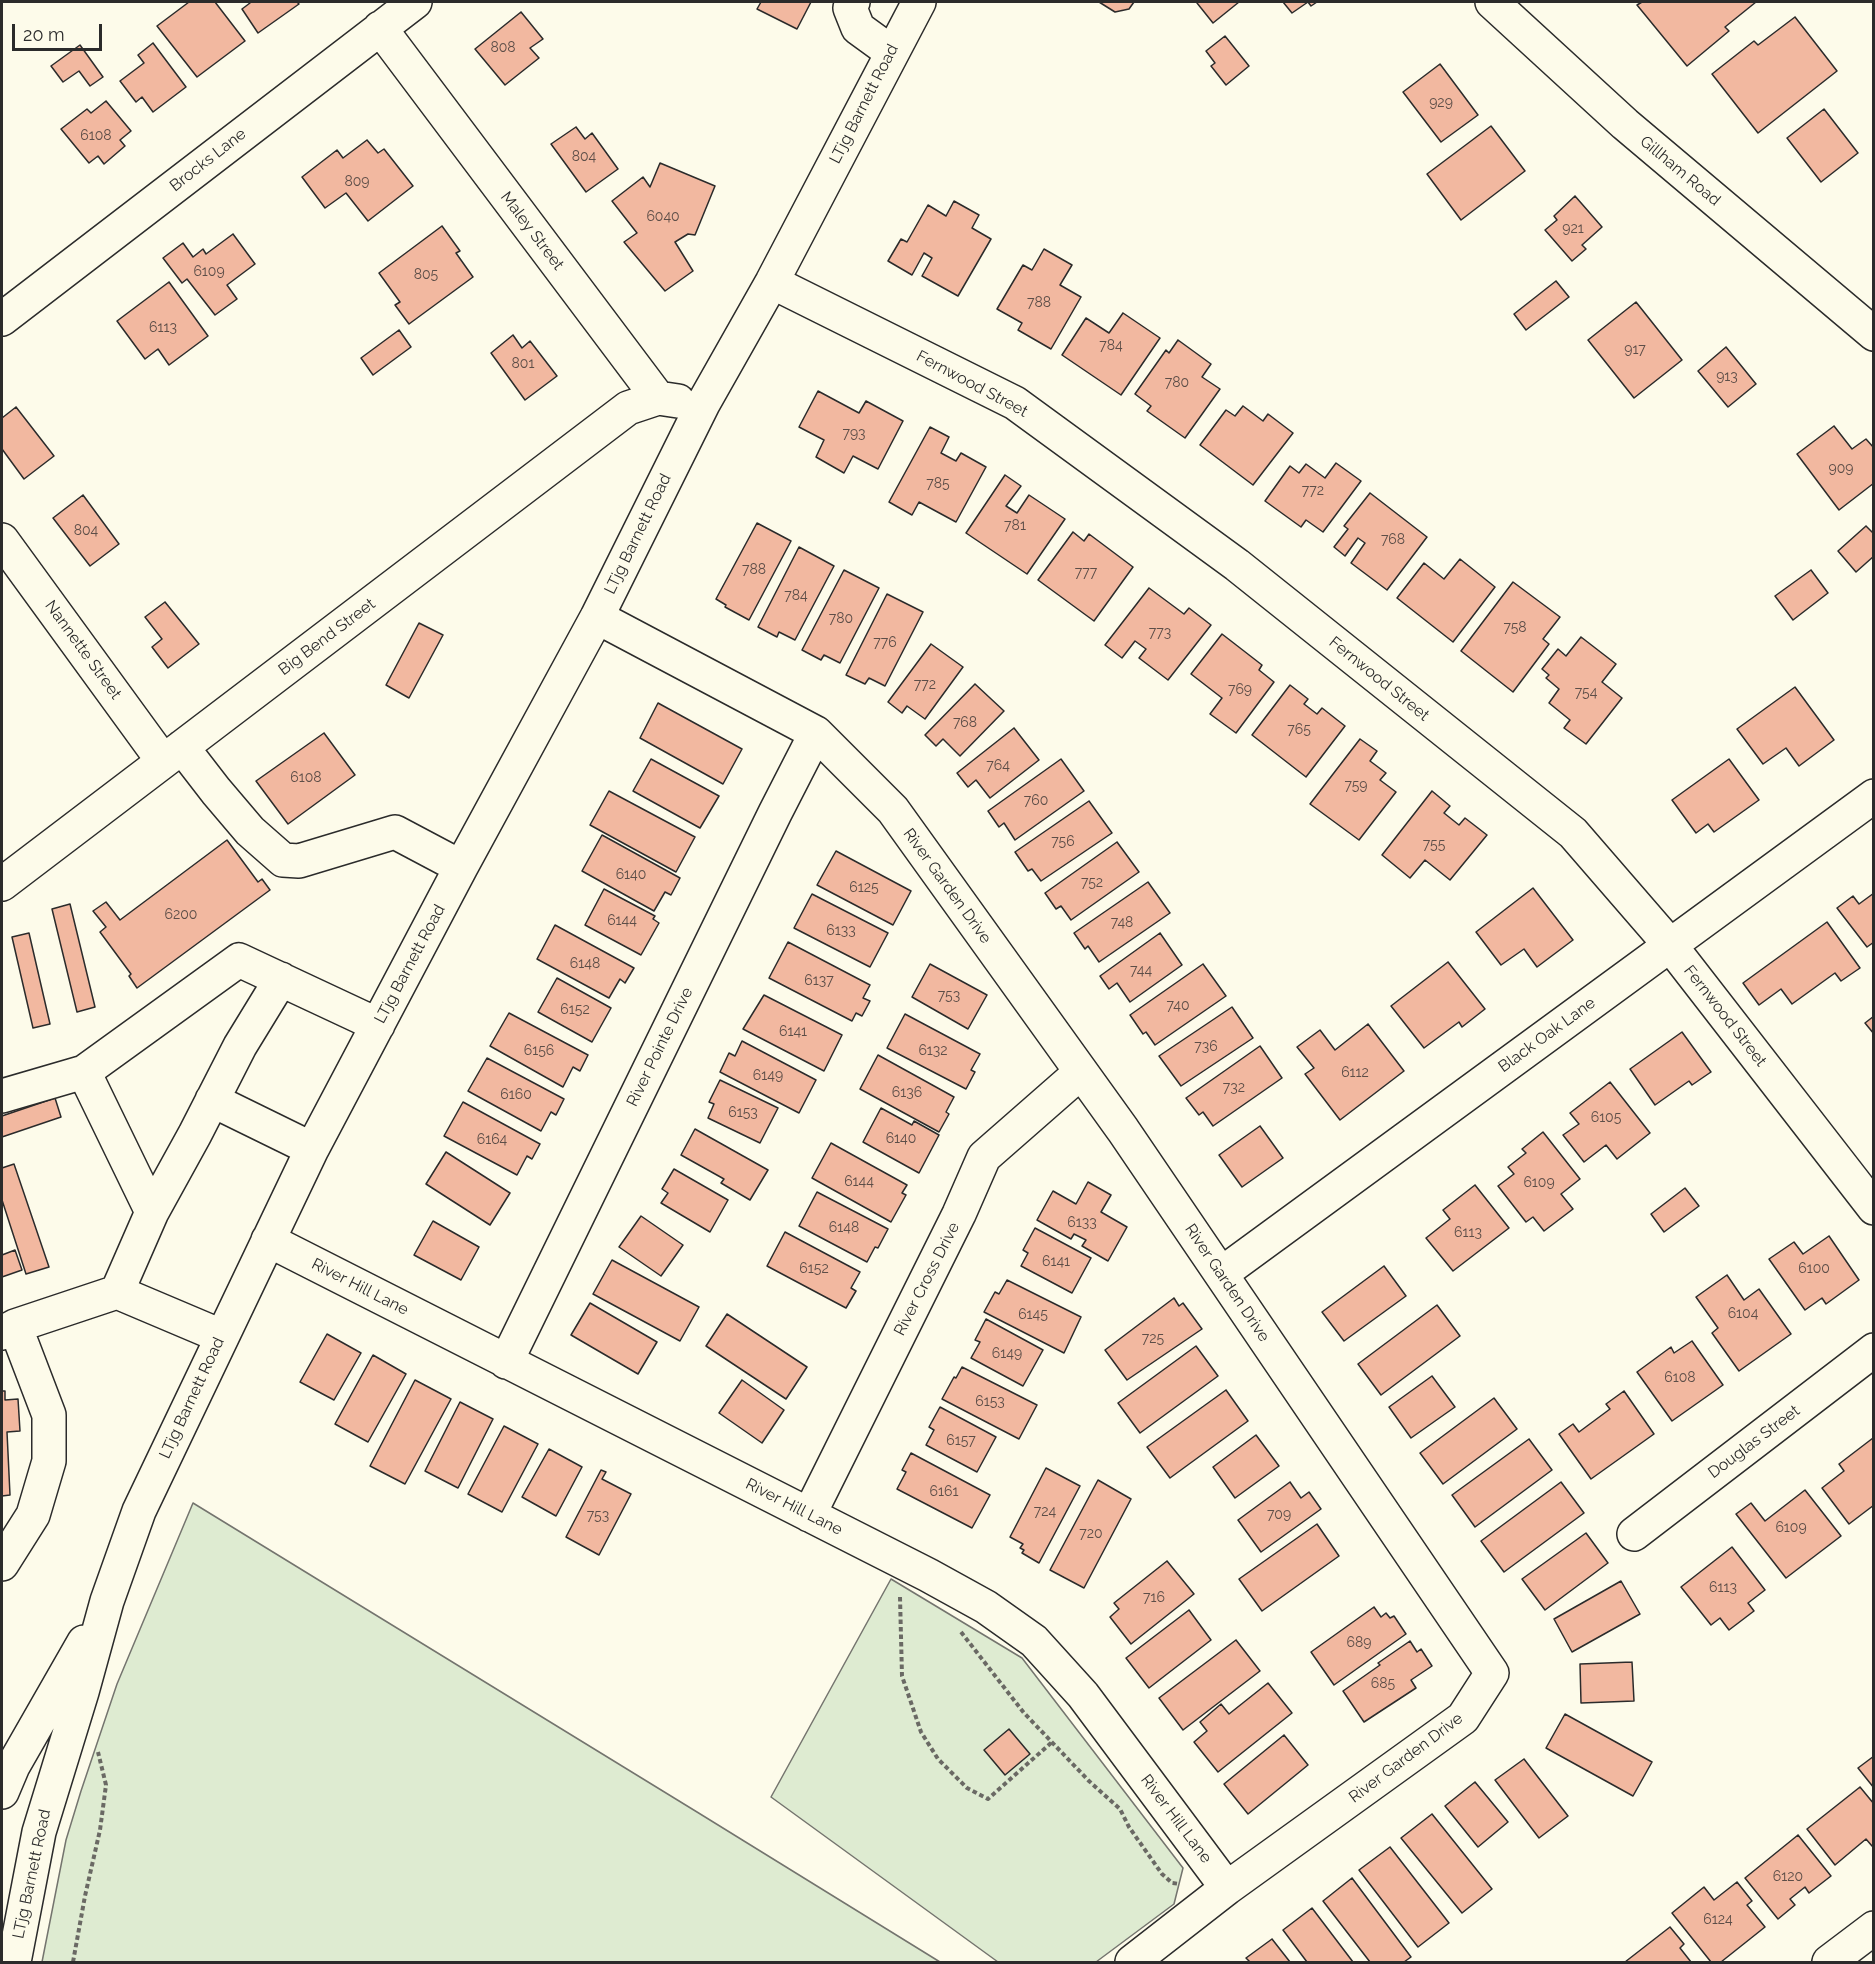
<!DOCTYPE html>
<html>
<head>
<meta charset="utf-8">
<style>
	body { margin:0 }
	#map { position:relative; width:1875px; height:1964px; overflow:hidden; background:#fdfbea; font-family:Raleway,sans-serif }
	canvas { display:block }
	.frame { position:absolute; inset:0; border:3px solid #2b2b2b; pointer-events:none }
	.scale { position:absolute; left:12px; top:24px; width:90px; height:27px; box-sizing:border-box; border:3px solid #2b2b2b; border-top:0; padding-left:8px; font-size:18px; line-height:21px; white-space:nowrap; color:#2b2b2b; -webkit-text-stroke:4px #fdfbea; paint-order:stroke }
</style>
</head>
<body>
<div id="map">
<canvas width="1875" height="1964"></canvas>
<div class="frame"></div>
<div class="scale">20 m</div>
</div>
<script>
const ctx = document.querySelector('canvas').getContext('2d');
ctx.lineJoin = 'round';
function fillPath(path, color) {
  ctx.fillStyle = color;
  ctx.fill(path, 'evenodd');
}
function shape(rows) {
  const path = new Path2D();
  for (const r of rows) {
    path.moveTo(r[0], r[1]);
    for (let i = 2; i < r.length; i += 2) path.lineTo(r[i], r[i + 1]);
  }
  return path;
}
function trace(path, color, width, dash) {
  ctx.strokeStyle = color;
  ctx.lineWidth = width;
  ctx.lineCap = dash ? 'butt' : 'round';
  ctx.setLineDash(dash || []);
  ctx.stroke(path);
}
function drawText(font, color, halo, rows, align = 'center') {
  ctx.font = font + ' Raleway,sans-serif';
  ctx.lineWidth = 4.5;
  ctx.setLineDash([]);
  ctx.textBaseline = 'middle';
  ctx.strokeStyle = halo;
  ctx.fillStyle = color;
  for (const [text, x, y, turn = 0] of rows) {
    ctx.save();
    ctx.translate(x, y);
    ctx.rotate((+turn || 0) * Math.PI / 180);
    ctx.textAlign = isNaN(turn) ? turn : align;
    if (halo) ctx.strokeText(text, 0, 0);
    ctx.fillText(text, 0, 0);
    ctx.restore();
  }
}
const green = shape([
	[193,1503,697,1812,940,1962,42,1962,66,1840,81,1791,117,1684,193,1503],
	[891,1579,1022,1658,1183,1868,1174,1904,1096,1962,998,1962,771,1797,891,1579]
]);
fillPath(green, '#deebd1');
trace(green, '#74746e', 1.5);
const building = shape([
	[189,2,215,2,245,41,197,77,157,26,189,2],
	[248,2,297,2,299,4,258,33,242,9,250,3,248,2],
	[761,2,811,2,797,29,757,9,761,2],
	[1099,2,1134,2,1129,9,1115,12,1099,2],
	[1198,2,1239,2,1213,23,1197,3,1198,2],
	[1283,2,1317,2,1311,6,1308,2,1292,13,1283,2],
	[1642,2,1756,2,1725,27,1729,31,1687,66,1637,5,1642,2],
	[521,12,543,39,530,48,539,58,505,85,475,49,521,12],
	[1795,17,1837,71,1758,133,1712,74,1754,41,1758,45,1795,17],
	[1225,36,1249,66,1226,85,1211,66,1215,63,1206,51,1225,36],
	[153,43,186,87,153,112,142,97,136,102,120,81,144,63,138,55,153,43],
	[80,45,103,77,90,86,79,71,63,82,51,66,80,45],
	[1440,64,1478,115,1441,142,1403,92,1440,64],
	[106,101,131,131,120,140,125,146,104,164,98,156,89,163,61,129,87,109,91,113,106,101],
	[1824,109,1858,153,1821,182,1787,138,1824,109],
	[1491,126,1525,171,1461,220,1427,174,1491,126],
	[576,127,585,139,592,133,618,169,586,192,551,144,576,127],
	[367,140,378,153,384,149,413,186,368,221,346,193,325,208,302,177,337,150,343,158,367,140],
	[660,163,715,186,695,235,688,234,675,242,693,271,665,291,624,242,637,233,612,201,643,177,650,187,660,163],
	[1575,196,1602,227,1582,245,1586,249,1572,261,1545,230,1557,220,1554,216,1575,196],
	[954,201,979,215,972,228,991,239,958,296,922,276,932,258,924,253,912,275,888,261,901,239,907,242,928,205,946,216,954,201],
	[442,226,460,251,456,253,473,277,409,324,395,305,400,302,379,273,442,226],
	[233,234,255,264,227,285,237,299,215,315,187,279,182,283,163,258,183,243,193,257,203,249,206,254,233,234],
	[1044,249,1072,265,1060,285,1081,297,1051,349,1018,330,1022,323,997,309,1023,265,1032,270,1044,249],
	[1556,281,1569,297,1526,330,1514,314,1556,281],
	[169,282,208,336,169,365,158,349,145,359,117,321,169,282],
	[1636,302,1682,360,1634,398,1588,340,1636,302],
	[1123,313,1160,338,1121,395,1062,355,1086,318,1109,333,1123,313],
	[399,330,411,347,373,375,361,358,399,330],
	[513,335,522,348,530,341,557,376,525,400,491,353,513,335],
	[1178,340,1211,364,1202,377,1220,389,1185,438,1147,411,1151,406,1135,394,1166,350,1169,353,1178,340],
	[1726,347,1756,384,1728,407,1698,371,1726,347],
	[818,391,859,413,866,401,903,421,878,469,853,456,844,473,816,457,824,440,799,427,818,391],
	[1243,406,1263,421,1268,414,1293,433,1253,485,1200,445,1226,410,1235,416,1243,406],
	[16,407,54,456,24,479,2,449,2,418,16,407],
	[1834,426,1852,449,1866,439,1874,448,1874,483,1839,510,1797,454,1834,426],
	[930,427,949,437,941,453,956,461,961,453,986,467,956,522,919,502,912,515,889,502,930,427],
	[1336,463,1361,481,1323,532,1306,520,1301,527,1265,501,1290,466,1299,473,1306,464,1325,478,1336,463],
	[1005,475,1021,486,1006,506,1017,513,1029,495,1065,519,1027,574,966,533,1005,475],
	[1370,493,1427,537,1387,590,1351,563,1365,543,1358,538,1345,556,1334,547,1348,529,1344,526,1370,493],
	[83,495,119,544,90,566,53,518,83,495],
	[757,523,791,541,749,620,725,607,726,605,716,599,757,523],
	[1866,526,1874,534,1874,556,1856,572,1838,551,1866,526],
	[1073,532,1084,541,1089,534,1133,567,1094,621,1038,580,1073,532],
	[799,547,834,566,795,640,779,632,777,637,758,627,799,547],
	[1460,559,1495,587,1453,642,1397,598,1424,563,1444,579,1460,559],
	[844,570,879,588,840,663,824,655,821,660,802,650,844,570],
	[1811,570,1828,593,1793,620,1775,596,1811,570],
	[1513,582,1560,617,1543,639,1549,644,1513,692,1461,651,1513,582],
	[1149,588,1184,614,1189,608,1211,625,1168,680,1139,658,1146,649,1135,641,1122,658,1105,645,1149,588],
	[887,594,923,612,885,686,869,678,865,684,846,675,887,594],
	[165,602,199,644,168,668,152,647,162,639,145,617,165,602],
	[419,623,443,635,409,698,386,685,419,623],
	[1222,634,1262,665,1259,670,1274,682,1236,733,1210,714,1222,698,1191,674,1222,634],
	[1581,637,1616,664,1602,682,1622,698,1586,744,1564,728,1570,720,1549,703,1559,689,1546,678,1549,675,1542,669,1558,649,1566,656,1581,637],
	[931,644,963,667,925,719,907,706,902,713,888,702,931,644],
	[975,684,1004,711,960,756,943,739,936,746,925,735,975,684],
	[1290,685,1308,699,1304,704,1317,714,1322,708,1345,726,1306,777,1252,735,1290,685],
	[1795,687,1834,740,1799,766,1786,748,1763,764,1737,729,1795,687],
	[658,703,742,749,723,784,640,738,658,703],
	[1014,728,1039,760,990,798,976,780,968,787,957,773,1014,728],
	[324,733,355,775,288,824,256,781,324,733],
	[1360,739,1377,751,1370,761,1386,773,1380,780,1396,792,1359,840,1310,804,1360,739],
	[651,759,719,796,700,828,633,791,651,759],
	[1061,759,1084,791,1015,840,1004,823,999,827,988,811,1061,759],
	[1729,759,1759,800,1714,832,1708,824,1696,833,1672,800,1729,759],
	[609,791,695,837,676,872,590,825,609,791],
	[1432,791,1450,806,1444,813,1459,825,1465,818,1487,835,1450,880,1425,860,1410,878,1382,855,1432,791],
	[1089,801,1112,833,1041,881,1032,869,1028,871,1015,852,1089,801],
	[602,835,680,878,671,895,665,892,654,911,582,871,602,835],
	[227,840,258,882,262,879,270,890,137,988,129,976,131,974,100,932,106,927,93,911,106,902,120,920,227,840],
	[1117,842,1139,872,1071,920,1061,906,1056,909,1045,893,1117,842],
	[836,851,911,891,893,925,817,885,836,851],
	[1148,882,1170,913,1099,962,1088,946,1085,949,1074,933,1148,882],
	[1533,888,1573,940,1537,967,1524,949,1501,965,1476,932,1533,888],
	[604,889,655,916,653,919,659,923,641,955,585,925,604,889],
	[1874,893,1874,942,1867,947,1837,908,1853,896,1859,904,1874,893],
	[812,894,888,933,870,967,794,928,812,894],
	[70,904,95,1007,77,1012,52,909,70,904],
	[1827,922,1860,968,1841,981,1835,973,1792,1004,1781,989,1759,1005,1743,983,1827,922],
	[555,925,634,968,625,983,620,979,609,998,537,959,555,925],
	[29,933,50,1024,33,1028,12,937,29,933],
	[1160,933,1182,965,1130,1002,1117,983,1109,989,1100,976,1160,933],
	[788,942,870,985,863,998,870,1001,862,1016,856,1013,852,1021,769,978,788,942],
	[1448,962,1485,1009,1462,1027,1459,1022,1424,1048,1391,1006,1448,962],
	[930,964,987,995,968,1029,912,997,930,964],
	[1203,964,1226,996,1155,1045,1146,1032,1143,1034,1130,1015,1203,964],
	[557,978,611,1008,592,1042,538,1012,557,978],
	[764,995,842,1035,824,1071,743,1029,764,995],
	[1232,1007,1253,1038,1181,1086,1159,1056,1232,1007],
	[509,1013,588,1055,580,1071,573,1067,563,1087,490,1046,509,1013],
	[905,1014,980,1054,971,1070,975,1072,966,1089,887,1048,905,1014],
	[1874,1016,1874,1034,1865,1023,1874,1016],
	[1368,1024,1404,1071,1340,1120,1305,1074,1314,1068,1297,1047,1320,1030,1335,1050,1368,1024],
	[1682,1032,1711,1072,1692,1085,1689,1081,1655,1105,1630,1069,1682,1032],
	[742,1041,816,1080,799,1113,720,1072,729,1053,735,1056,742,1041],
	[1260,1046,1282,1078,1213,1126,1203,1112,1199,1115,1186,1098,1260,1046],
	[878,1055,954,1097,946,1112,949,1114,939,1132,860,1089,878,1055],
	[487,1058,564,1099,556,1115,551,1112,541,1131,468,1091,487,1058],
	[720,1080,778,1108,760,1143,708,1118,714,1104,709,1102,720,1080],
	[1610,1082,1650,1133,1617,1159,1606,1145,1584,1162,1563,1135,1579,1124,1570,1113,1610,1082],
	[55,1098,61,1117,2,1137,2,1116,55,1098],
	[463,1102,540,1144,532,1159,527,1156,517,1175,444,1136,463,1102],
	[881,1108,912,1125,914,1121,939,1135,919,1173,863,1142,881,1108],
	[1260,1126,1283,1158,1242,1187,1219,1155,1260,1126],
	[695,1129,768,1170,750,1200,721,1183,724,1179,681,1155,695,1129],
	[1543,1132,1580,1179,1561,1194,1573,1209,1544,1231,1533,1217,1526,1222,1498,1186,1514,1174,1508,1167,1526,1153,1522,1149,1543,1132],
	[831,1143,907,1185,902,1193,906,1195,891,1222,812,1178,831,1143],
	[446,1152,510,1193,490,1225,426,1184,446,1152],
	[14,1164,49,1267,26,1274,2,1200,2,1168,14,1164],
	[674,1169,728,1200,710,1232,661,1203,668,1193,662,1189,674,1169],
	[1088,1182,1111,1195,1101,1212,1127,1227,1108,1261,1082,1246,1086,1240,1074,1234,1071,1239,1037,1220,1053,1191,1076,1204,1088,1182],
	[1475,1185,1509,1228,1453,1271,1426,1238,1450,1219,1443,1210,1475,1185],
	[1685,1188,1699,1206,1664,1232,1651,1214,1685,1188],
	[817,1192,888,1229,878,1248,875,1247,867,1262,799,1226,817,1192],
	[641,1216,683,1245,661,1276,619,1247,641,1216],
	[433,1221,479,1247,461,1280,414,1255,433,1221],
	[1035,1228,1091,1258,1072,1293,1021,1266,1028,1253,1023,1250,1035,1228],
	[785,1232,860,1272,851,1288,856,1291,846,1308,767,1266,785,1232],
	[1829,1236,1859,1280,1826,1304,1822,1298,1805,1310,1769,1259,1794,1242,1803,1254,1829,1236],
	[15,1250,22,1270,2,1277,2,1255,15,1250],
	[612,1260,699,1307,680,1341,593,1294,612,1260],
	[1384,1266,1406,1296,1344,1341,1322,1312,1384,1266],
	[1727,1275,1744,1300,1759,1289,1791,1334,1739,1371,1712,1333,1718,1328,1696,1297,1727,1275],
	[1007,1280,1081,1317,1064,1353,984,1312,995,1292,999,1294,1007,1280],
	[1174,1298,1179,1306,1183,1303,1202,1329,1127,1380,1105,1350,1174,1298],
	[590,1303,657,1342,638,1374,571,1335,590,1303],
	[1437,1305,1460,1336,1381,1395,1358,1364,1437,1305],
	[727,1314,807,1367,786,1399,706,1346,727,1314],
	[986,1319,1043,1350,1023,1386,971,1358,980,1342,975,1340,986,1319],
	[327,1334,361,1353,334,1400,300,1382,327,1334],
	[1692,1341,1723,1385,1672,1421,1637,1372,1671,1347,1674,1353,1692,1341],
	[1196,1346,1218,1376,1140,1433,1118,1403,1196,1346],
	[373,1355,406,1374,368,1442,335,1424,373,1355],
	[962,1367,1037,1405,1019,1439,942,1399,954,1377,956,1378,962,1367],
	[1432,1376,1455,1407,1411,1438,1389,1407,1432,1376],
	[415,1380,451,1399,405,1484,370,1466,415,1380],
	[742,1380,784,1410,762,1443,719,1413,742,1380],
	[1226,1390,1248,1421,1170,1478,1147,1447,1226,1390],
	[2,1391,5,1391,5,1400,18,1399,20,1431,7,1432,10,1495,2,1496,2,1391],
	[1624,1391,1654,1434,1591,1479,1559,1434,1573,1424,1579,1432,1610,1409,1606,1404,1624,1391],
	[1494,1398,1517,1429,1443,1484,1420,1453,1494,1398],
	[460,1402,493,1419,458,1488,425,1471,460,1402],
	[940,1407,996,1437,977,1472,926,1445,934,1430,929,1427,940,1407],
	[504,1426,538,1444,502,1512,468,1494,504,1426],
	[1256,1435,1279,1466,1235,1498,1213,1467,1256,1435],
	[1873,1438,1874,1505,1849,1524,1822,1488,1844,1471,1839,1464,1873,1438],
	[1529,1439,1552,1470,1475,1527,1452,1495,1529,1439],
	[549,1449,582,1467,556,1516,522,1497,549,1449],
	[911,1453,990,1495,972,1528,897,1489,906,1472,902,1470,911,1453],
	[1046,1468,1080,1486,1039,1563,1022,1553,1024,1550,1020,1548,1023,1544,1010,1537,1046,1468],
	[601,1470,606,1472,602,1479,631,1494,599,1555,566,1537,601,1470],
	[1098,1480,1131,1499,1084,1588,1050,1570,1098,1480],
	[1290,1482,1301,1498,1309,1492,1321,1509,1261,1552,1238,1520,1290,1482],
	[1561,1482,1584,1513,1504,1572,1481,1541,1561,1482],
	[1805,1490,1841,1536,1786,1578,1736,1514,1751,1503,1765,1521,1805,1490],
	[1317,1524,1339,1556,1262,1611,1239,1579,1317,1524],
	[1586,1533,1608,1563,1545,1610,1522,1579,1586,1533],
	[1732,1547,1765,1590,1748,1603,1754,1611,1729,1630,1720,1618,1711,1625,1681,1587,1732,1547],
	[1167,1561,1194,1594,1131,1644,1110,1617,1119,1609,1114,1603,1167,1561],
	[1621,1581,1640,1614,1572,1652,1554,1619,1621,1581],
	[1374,1607,1381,1617,1386,1613,1390,1618,1394,1616,1406,1634,1334,1685,1311,1652,1374,1607],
	[1189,1610,1211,1640,1149,1688,1126,1658,1189,1610],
	[1236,1640,1260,1671,1183,1730,1159,1698,1236,1640],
	[1410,1641,1417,1652,1421,1649,1432,1666,1411,1680,1416,1688,1364,1722,1343,1691,1380,1665,1378,1663,1410,1641],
	[1632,1662,1634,1701,1581,1703,1580,1664,1632,1662],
	[1268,1683,1292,1713,1218,1772,1194,1742,1207,1731,1200,1722,1221,1704,1229,1714,1268,1683],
	[1565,1714,1652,1762,1633,1796,1546,1748,1565,1714],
	[1009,1729,1030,1754,1005,1775,984,1750,1009,1729],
	[1284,1735,1308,1765,1248,1814,1224,1784,1284,1735],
	[1874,1756,1874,1788,1858,1768,1874,1756],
	[1524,1759,1568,1816,1539,1838,1495,1780,1524,1759],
	[1475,1782,1508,1822,1478,1847,1445,1806,1475,1782],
	[1860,1787,1874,1804,1874,1845,1872,1846,1866,1839,1835,1865,1807,1829,1860,1787],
	[1432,1814,1492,1889,1462,1913,1401,1838,1432,1814],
	[1798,1835,1831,1876,1809,1893,1805,1887,1790,1899,1795,1905,1778,1919,1745,1878,1798,1835],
	[1390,1847,1449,1923,1418,1947,1359,1870,1390,1847],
	[1352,1878,1411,1957,1404,1962,1370,1962,1323,1901,1352,1878],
	[1737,1882,1752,1901,1747,1905,1765,1927,1721,1962,1711,1962,1672,1913,1704,1887,1714,1900,1737,1882],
	[1312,1908,1353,1962,1307,1962,1283,1930,1312,1908],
	[1670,1927,1684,1944,1680,1948,1691,1962,1625,1962,1670,1927],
	[1272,1939,1290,1962,1250,1962,1246,1958,1272,1939]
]);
fillPath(building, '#f2b8a0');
trace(building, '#2b2b2b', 1.5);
const minor = shape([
	[853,2,850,8,858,28,891,52],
	[1492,2,1625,124,1874,334],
	[380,28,658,398,678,401],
	[772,282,1015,403,1237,565,1573,833,1670,945,1874,1208],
	[2,319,415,2],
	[2,540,163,761],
	[597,617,816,733,893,810,1123,1130,1492,1673,1463,1718,1227,1888,1132,1962],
	[182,747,216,791,250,831,283,860,299,861,395,832,461,867],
	[2,884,628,408,658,398],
	[84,1072,152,1212,117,1292],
	[2,1096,84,1072,239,960,378,1025],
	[212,1100,312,1149],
	[152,1212,195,1134,240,1046,281,979],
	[268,1240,928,1575,986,1607,1034,1641,1083,1695,1227,1888],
	[1221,1274,1874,796],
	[2,1333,15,1326,117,1292,221,1336],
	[506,1362,775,813,816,733],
	[809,1515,959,1214,984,1157,1081,1072],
	[1634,1534,1874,1350],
	[2,1564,33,1515,49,1461,49,1415,15,1326],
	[2,1792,13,1766,84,1642],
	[14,1962,39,1832,82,1692,107,1601,139,1511,312,1149,461,867,597,617,703,404,772,282,919,2],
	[1829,1962,1874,1928]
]);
trace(minor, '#2b2b2b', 36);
trace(shape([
	[900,1597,902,1676,921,1732,938,1759,967,1788,988,1799,1052,1742],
	[961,1632,1024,1713,1089,1781,1120,1809,1129,1827,1162,1874,1172,1883,1180,1884],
	[73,1962,85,1896,100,1830,106,1785,98,1752]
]), '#6a6964', 4, [4.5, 3]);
trace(minor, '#fdfbea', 33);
drawText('14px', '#5d4e48', null, [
	["808",503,48],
	["929",1441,103],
	["6108",96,136],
	["804",584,157],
	["809",357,182],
	["6040",663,217],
	["921",1573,229],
	["6109",209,272],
	["805",426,275],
	["788",1039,303],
	["6113",163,328],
	["784",1111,346],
	["917",1635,350],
	["801",523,364],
	["913",1727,377],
	["780",1177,383],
	["793",854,434],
	["909",1841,469],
	["785",938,484],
	["772",1313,491],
	["781",1015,526],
	["804",86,531],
	["768",1393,540],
	["788",754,570],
	["777",1086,573],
	["784",796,596],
	["780",841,619],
	["758",1515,628],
	["773",1160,633],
	["776",885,643],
	["772",925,685],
	["769",1240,690],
	["754",1586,693],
	["768",965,723],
	["765",1299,730],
	["764",998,766],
	["6108",306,778],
	["759",1356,786],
	["760",1036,801],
	["756",1063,842],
	["755",1434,845],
	["6140",631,875],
	["752",1092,883],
	["6125",864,888],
	["6200",181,915],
	["6144",622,921],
	["748",1122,923],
	["6133",841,931],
	["6148",585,964],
	["744",1141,971],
	["6137",819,981],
	["753",949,996],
	["740",1178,1006],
	["6152",575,1010],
	["6141",793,1032],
	["736",1206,1047],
	["6156",539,1051],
	["6132",933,1051],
	["6112",1355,1073],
	["6149",768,1076],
	["732",1234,1088],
	["6136",907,1093],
	["6160",516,1095],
	["6153",743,1113],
	["6105",1606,1118],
	["6140",901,1139],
	["6164",492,1140],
	["6144",859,1182],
	["6109",1539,1183],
	["6133",1082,1223],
	["6148",844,1228],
	["6113",1468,1233],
	["6141",1056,1262],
	["6152",814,1269],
	["6100",1814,1269],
	["6104",1743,1314],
	["6145",1033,1315],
	["725",1153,1339],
	["6149",1007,1354],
	["6108",1680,1378],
	["6153",990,1402],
	["6157",961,1441],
	["6161",944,1492],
	["724",1045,1512],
	["709",1279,1515],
	["753",598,1516],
	["6109",1791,1528],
	["720",1091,1534],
	["6113",1723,1588],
	["716",1154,1598],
	["689",1359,1643],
	["685",1383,1684],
	["6120",1788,1877],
	["6124",1718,1920]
]);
drawText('16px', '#2b2b2b', '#fdfbea', [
	["LTjg Barnett Road",864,104,-63],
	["Brocks Lane",208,160,-38],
	["Gillham Road",1680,171,40],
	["Maley Street",532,231,53],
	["Fernwood Street",972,384,28],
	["LTjg Barnett Road",638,534,-64],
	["Big Bend Street",327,637,-37],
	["Nannette Street",83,650,54],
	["Fernwood Street",1379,679,39],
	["River Garden Drive",947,886,54],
	["LTjg Barnett Road",410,964,-62],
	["Fernwood Street",1725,1016,52],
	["Black Oak Lane",1547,1035,-36],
	["River Pointe Drive",660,1047,-64],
	["River Cross Drive",927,1279,-63],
	["River Garden Drive",1227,1283,56],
	["River Hill Lane",360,1287,27],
	["LTjg Barnett Road",192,1398,-65],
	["Douglas Street",1754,1442,-37],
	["River Hill Lane",794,1507,27],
	["River Garden Drive",1406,1758,-37],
	["River Hill Lane",1176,1819,53],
	["LTjg Barnett Road",32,1874,-78]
]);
</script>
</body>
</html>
